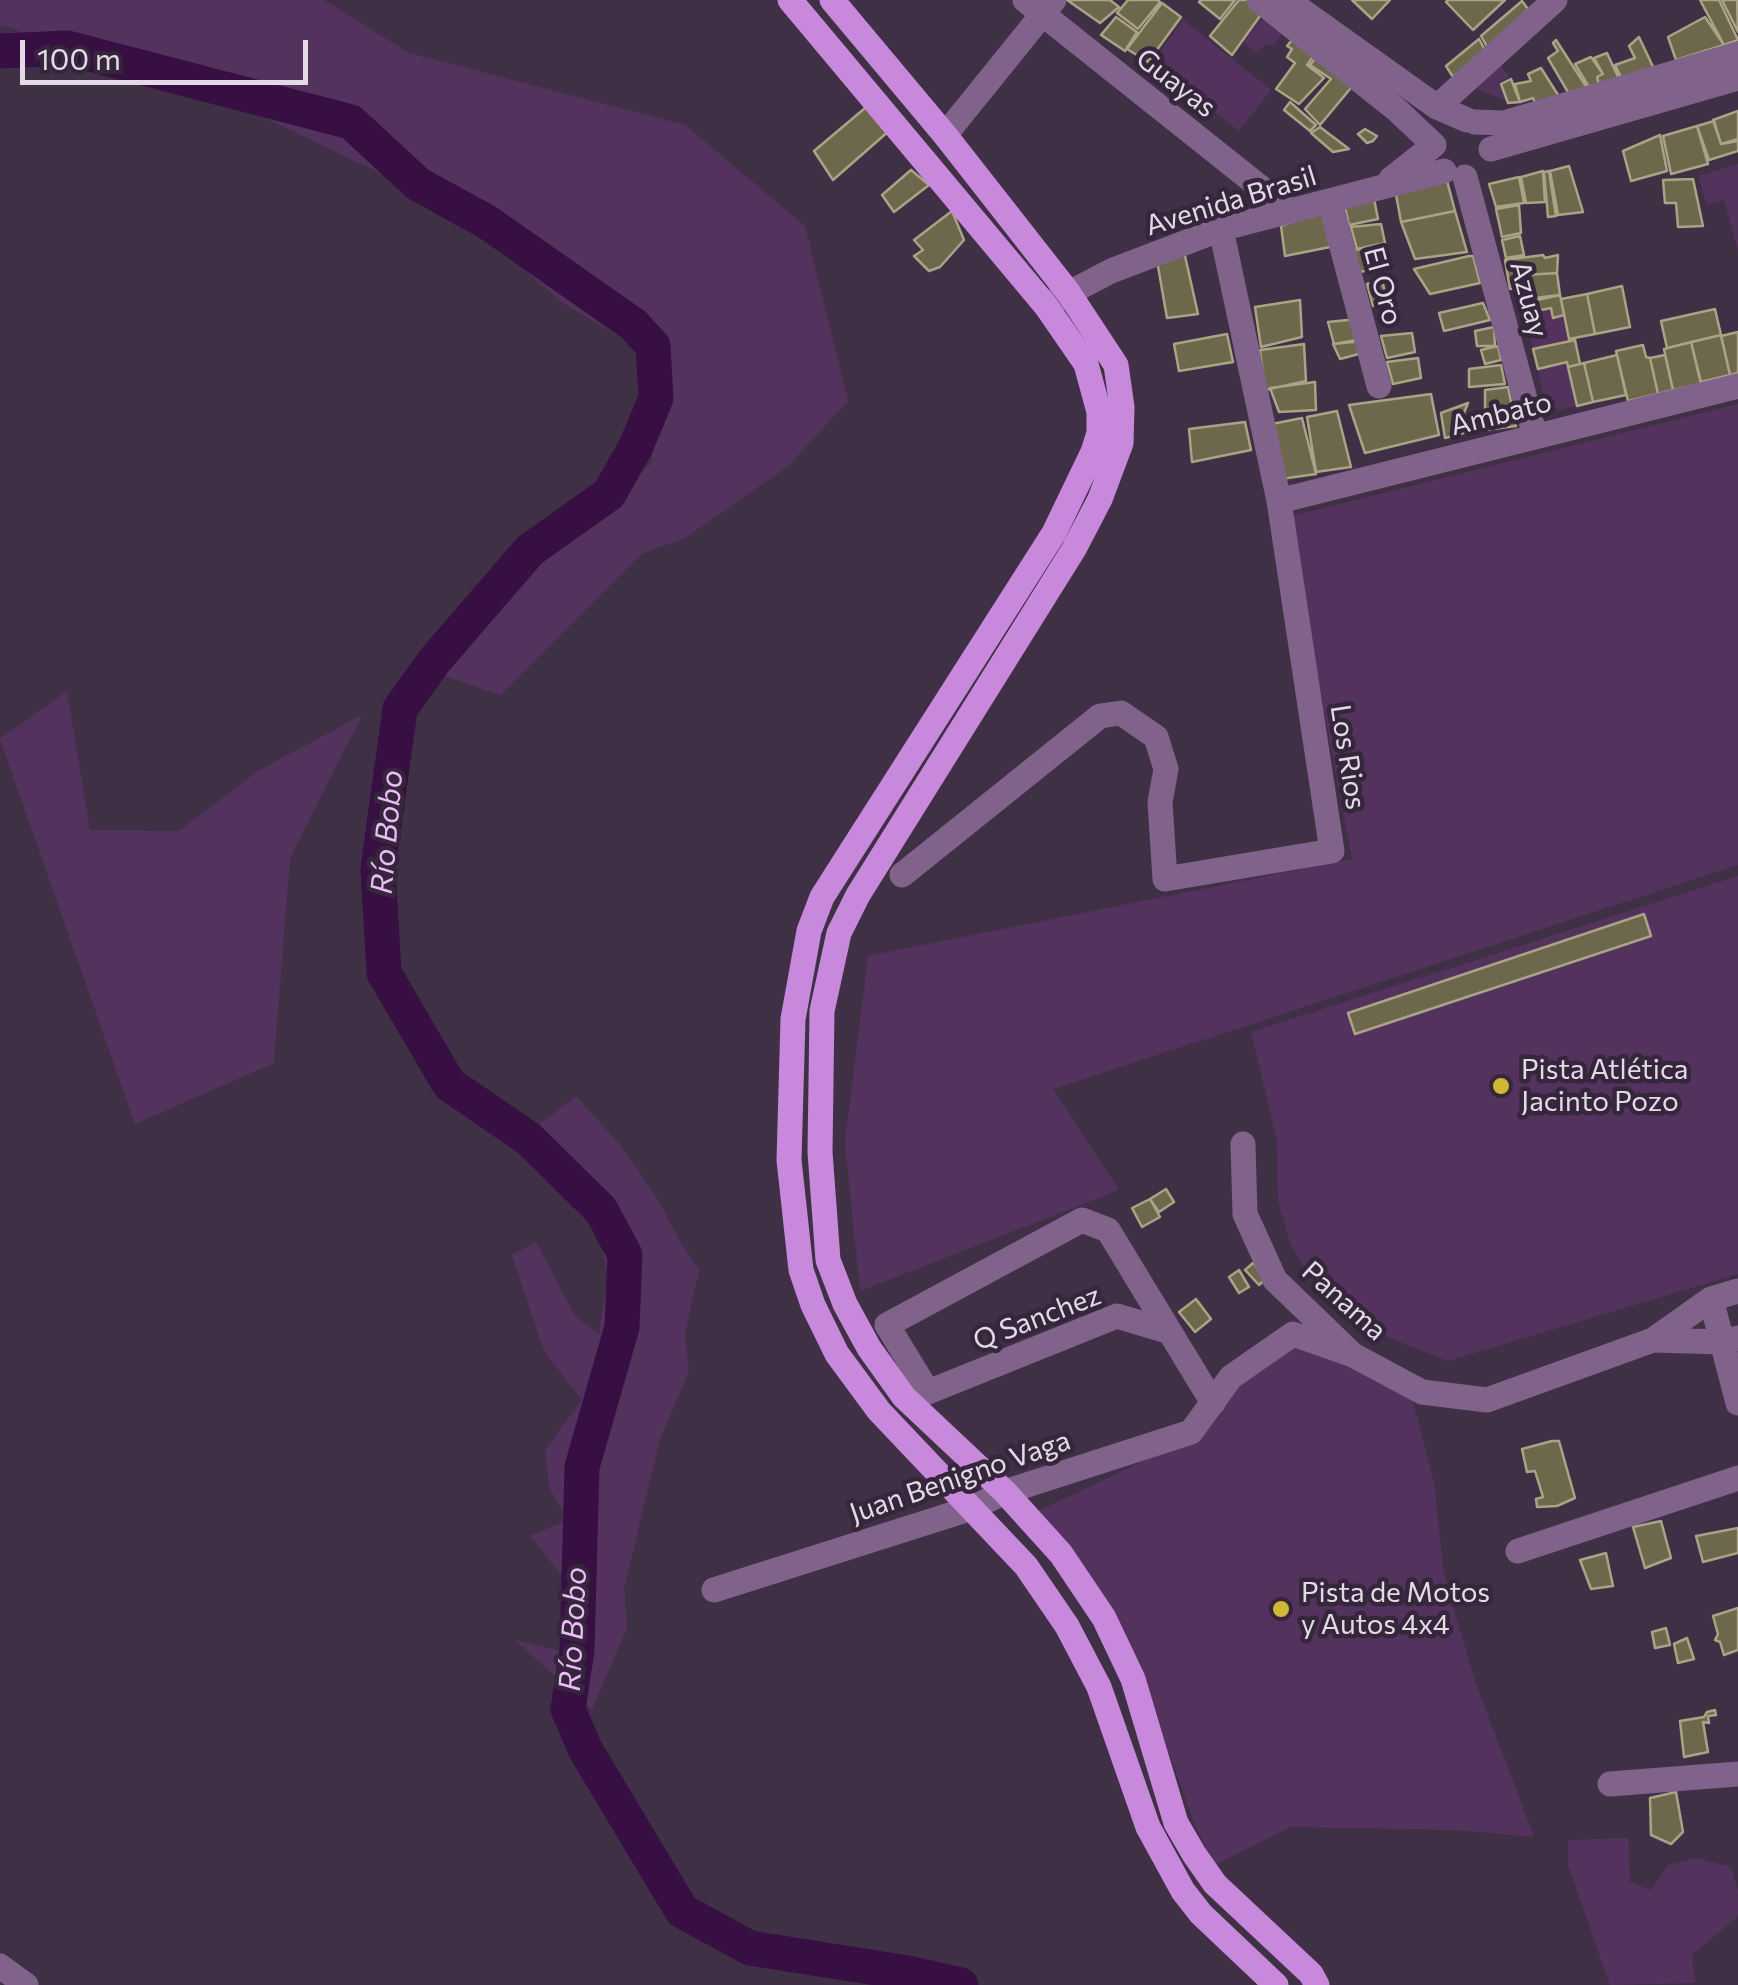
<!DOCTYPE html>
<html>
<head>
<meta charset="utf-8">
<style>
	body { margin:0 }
	#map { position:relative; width:1738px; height:1985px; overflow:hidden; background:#403045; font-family:Commissioner,sans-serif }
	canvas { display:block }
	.scale { position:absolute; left:20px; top:40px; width:288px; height:45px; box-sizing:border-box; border:5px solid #e4dae7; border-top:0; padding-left:12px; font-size:30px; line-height:35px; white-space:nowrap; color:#e4dae7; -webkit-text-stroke:8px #36263b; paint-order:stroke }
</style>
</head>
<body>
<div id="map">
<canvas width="1738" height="1985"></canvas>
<div class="scale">100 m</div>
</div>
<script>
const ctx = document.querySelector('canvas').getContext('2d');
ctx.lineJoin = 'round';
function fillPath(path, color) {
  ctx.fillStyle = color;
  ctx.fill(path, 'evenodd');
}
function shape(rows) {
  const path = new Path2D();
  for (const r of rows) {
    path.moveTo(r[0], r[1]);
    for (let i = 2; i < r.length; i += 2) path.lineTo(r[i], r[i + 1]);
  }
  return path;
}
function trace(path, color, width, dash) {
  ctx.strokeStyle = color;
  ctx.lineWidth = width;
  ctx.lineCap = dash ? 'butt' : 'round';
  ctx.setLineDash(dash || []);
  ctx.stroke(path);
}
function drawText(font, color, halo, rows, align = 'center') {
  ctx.font = font + ' Commissioner,sans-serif';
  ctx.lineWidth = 9;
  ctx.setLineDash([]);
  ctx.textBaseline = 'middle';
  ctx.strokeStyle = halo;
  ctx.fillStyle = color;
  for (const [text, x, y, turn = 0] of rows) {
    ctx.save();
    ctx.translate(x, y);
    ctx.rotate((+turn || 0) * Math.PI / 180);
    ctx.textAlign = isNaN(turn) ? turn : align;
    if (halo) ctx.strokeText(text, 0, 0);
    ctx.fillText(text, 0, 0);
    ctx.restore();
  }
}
fillPath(shape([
	[0,0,324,0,409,53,685,125,805,226,848,401,787,467,685,538,641,554,500,695,425,669,651,464,662,362,563,303,451,207,217,95,0,25],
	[1268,11,1286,28,1273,46,1266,44,1256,53,1244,42],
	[1183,20,1271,90,1239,131,1151,64],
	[1498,62,1509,77,1499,83,1506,101,1471,86],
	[1738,164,1738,250,1724,200,1707,205,1698,176],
	[1551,308,1553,317,1564,315,1570,341,1533,349,1526,313],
	[1567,362,1577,406,1560,410,1546,406,1538,369],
	[1738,404,1738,865,1053,1089,1119,1190,860,1291,845,1143,868,956,1352,859,1288,517],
	[67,691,90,830,179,831,258,771,362,715,290,858,274,1063,135,1124,0,739],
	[1738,876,1738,1274,1448,1361,1372,1331,1321,1293,1291,1246,1278,1201,1277,1141,1251,1032],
	[576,1096,620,1145,657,1198,683,1247,699,1269,685,1335,689,1371,660,1439,624,1588,627,1628,592,1709,515,1640,567,1653,595,1617,530,1536,568,1520,549,1487,545,1450,582,1400,544,1351,512,1255,536,1242,575,1316,599,1334,608,1275,598,1230,513,1145],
	[1296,1343,1351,1366,1412,1399,1434,1482,1444,1575,1474,1678,1534,1837,1455,1830,1291,1827,1215,1865,1195,1825,1129,1642,1030,1515,1196,1436,1237,1382],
	[1629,1838,1630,1882,1651,1890,1668,1865,1696,1858,1731,1867,1738,1891,1738,1916,1692,1955,1695,1983,1610,1985,1568,1865,1568,1840]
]), '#53335d');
trace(shape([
	[0,51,67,48,351,122,418,184,487,222,634,325,653,346,656,398,636,446,609,494,530,550,435,660,400,709,378,869,384,973,449,1084,529,1139,601,1210,625,1255,622,1327,582,1467,577,1650,568,1709,585,1749,682,1911,750,1948,908,1973,961,1985]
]), '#370f43', 35);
const building = shape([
	[1067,0,1110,0,1119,7,1100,23,1067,0],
	[1128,0,1158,0,1160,2,1138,29,1117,13,1128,0],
	[1201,0,1235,0,1220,19,1199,2,1201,0],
	[1239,0,1253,0,1265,9,1232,55,1210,36,1239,0],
	[1352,0,1390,0,1372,19,1352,0],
	[1448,0,1505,0,1473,30,1446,2,1448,0],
	[1700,0,1719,0,1738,40,1724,45,1700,0],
	[1722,0,1737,0,1738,32,1722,0],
	[1522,1,1531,13,1489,50,1481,36,1522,1],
	[1162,3,1181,17,1148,62,1127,49,1162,3],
	[1116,17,1137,32,1125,51,1101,35,1116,17],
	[1705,17,1724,45,1676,60,1668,37,1705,17],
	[1296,35,1317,51,1307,65,1324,78,1299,104,1276,89,1295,63,1287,57,1292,49,1287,46,1296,35],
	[1639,37,1655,71,1622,79,1615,65,1635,58,1629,46,1639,37],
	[1479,39,1486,52,1453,77,1446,66,1479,39],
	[1556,40,1587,88,1569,94,1548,58,1558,51,1553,43,1556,40],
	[1320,53,1355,83,1320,125,1305,109,1331,79,1310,65,1320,53],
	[1607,53,1619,79,1599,85,1597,77,1603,74,1594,58,1607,53],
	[1591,57,1603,74,1597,77,1599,85,1589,87,1575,64,1591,57],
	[1541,68,1560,98,1537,107,1533,98,1520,102,1515,84,1531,81,1528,74,1541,68],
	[1511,79,1520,102,1508,103,1501,84,1511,79],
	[1290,102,1316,125,1310,131,1284,110,1290,102],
	[871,103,890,130,833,180,814,151,871,103],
	[1738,111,1738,139,1721,144,1713,120,1738,111],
	[1714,121,1721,144,1738,141,1738,151,1709,160,1697,126,1714,121],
	[1697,126,1708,164,1671,174,1663,136,1697,126],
	[1320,127,1349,149,1333,152,1311,133,1320,127],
	[1365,129,1377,136,1373,141,1367,143,1358,134,1365,129],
	[1660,135,1667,171,1631,181,1623,151,1660,135],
	[1569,166,1583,212,1558,215,1550,171,1569,166],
	[911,170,929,185,894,212,882,195,911,170],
	[1543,171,1545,202,1526,203,1521,177,1543,171],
	[1549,171,1556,216,1548,217,1544,172,1549,171],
	[1445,173,1455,211,1401,222,1395,189,1445,173],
	[1519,177,1524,203,1496,207,1489,184,1519,177],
	[1693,179,1703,226,1678,227,1676,203,1665,203,1663,180,1693,179],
	[1374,199,1378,219,1349,225,1344,203,1374,199],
	[1519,205,1521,233,1502,237,1496,209,1519,205],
	[1322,210,1335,246,1285,256,1281,226,1322,210],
	[952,211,964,240,940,267,929,271,914,256,923,250,914,240,952,211],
	[1455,211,1467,252,1415,259,1401,222,1455,211],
	[1381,224,1385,243,1357,249,1351,227,1381,224],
	[1520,236,1524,255,1506,258,1502,240,1520,236],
	[1183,247,1198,314,1167,318,1156,255,1183,247],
	[1384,247,1388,267,1359,272,1353,250,1384,247],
	[1543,255,1545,258,1558,255,1557,273,1526,275,1530,287,1510,289,1505,260,1543,255],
	[1469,256,1473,256,1480,283,1430,294,1414,269,1469,256],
	[1557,273,1560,295,1517,300,1514,289,1530,287,1526,275,1557,273],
	[1382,280,1387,300,1373,306,1367,284,1382,280],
	[1622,286,1630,327,1595,334,1587,294,1622,286],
	[1587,294,1595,334,1569,339,1561,299,1587,294],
	[1560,295,1564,315,1553,318,1551,308,1526,313,1524,303,1560,295],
	[1300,300,1302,337,1261,347,1255,307,1300,300],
	[1483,303,1490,320,1444,331,1439,313,1483,303],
	[1715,309,1721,335,1667,348,1661,321,1715,309],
	[1358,319,1362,339,1334,344,1328,322,1358,319],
	[1494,327,1495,346,1477,346,1475,331,1494,327],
	[1738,332,1738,373,1730,375,1721,336,1738,332],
	[1412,333,1415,352,1387,358,1381,336,1412,333],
	[1227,334,1233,362,1179,371,1174,344,1227,334],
	[1721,335,1730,375,1701,382,1691,342,1721,335],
	[1575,340,1580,364,1568,367,1567,362,1538,369,1533,349,1575,340],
	[1363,341,1366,352,1340,359,1333,344,1363,341],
	[1691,342,1701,384,1673,390,1664,349,1691,342],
	[1304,344,1306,381,1265,390,1260,350,1304,344],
	[1643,345,1646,357,1650,358,1658,394,1628,401,1616,351,1643,345],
	[1498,346,1501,360,1485,364,1481,350,1498,346],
	[1617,355,1626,395,1593,402,1584,363,1617,355],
	[1665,355,1673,390,1658,394,1650,358,1665,355],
	[1418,358,1421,378,1393,384,1387,362,1418,358],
	[1584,363,1593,402,1577,406,1568,367,1584,363],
	[1501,365,1505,384,1469,387,1469,369,1501,365],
	[1315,382,1316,410,1279,412,1270,388,1315,382],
	[1508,387,1516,426,1485,430,1485,390,1508,387],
	[1431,394,1439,435,1365,453,1349,405,1431,394],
	[1468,403,1464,413,1467,432,1445,438,1441,413,1468,403],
	[1337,411,1351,467,1316,472,1307,417,1337,411],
	[1302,418,1316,474,1281,479,1272,424,1302,418],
	[1245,422,1251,450,1192,462,1189,429,1245,422],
	[1644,914,1651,936,1355,1034,1348,1013,1644,914],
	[1166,1189,1174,1202,1159,1212,1150,1199,1166,1189],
	[1150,1199,1160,1217,1142,1227,1132,1208,1150,1199],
	[1253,1263,1267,1278,1259,1285,1245,1270,1253,1263],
	[1239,1270,1249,1287,1239,1293,1229,1277,1239,1270],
	[1196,1299,1211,1319,1195,1332,1179,1312,1196,1299],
	[1552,1441,1559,1441,1575,1498,1557,1506,1537,1507,1536,1499,1543,1497,1535,1471,1527,1472,1522,1449,1552,1441],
	[1661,1521,1671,1558,1645,1568,1633,1527,1661,1521],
	[1738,1528,1738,1553,1703,1562,1696,1536,1738,1528],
	[1606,1553,1613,1586,1591,1589,1580,1560,1606,1553],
	[1738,1608,1738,1650,1724,1655,1720,1642,1715,1640,1718,1634,1713,1616,1738,1608],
	[1666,1628,1670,1645,1655,1648,1652,1632,1666,1628],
	[1687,1638,1694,1659,1678,1663,1674,1644,1687,1638],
	[1715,1710,1716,1715,1708,1716,1709,1723,1703,1722,1708,1752,1684,1757,1680,1721,1704,1717,1707,1712,1715,1710],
	[1676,1792,1683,1832,1671,1844,1651,1835,1650,1798,1676,1792]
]);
fillPath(building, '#6d684b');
trace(building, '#aaa385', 2.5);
trace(shape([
	[1025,0,1290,211],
	[1259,0,1397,110,1434,145,1391,179],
	[1287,0,1437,107,1467,120],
	[1437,107,1555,0],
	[1475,122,1504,123,1738,54],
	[945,135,1054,0],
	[1491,149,1738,78],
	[1465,177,1535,436],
	[1330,202,1379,386],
	[1050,303,1111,271,1221,229,1444,171],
	[1279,501,1738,386],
	[902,875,1100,716,1121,713,1156,737,1166,769,1160,802,1165,879,1332,851,1279,501,1221,229],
	[1243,1144,1245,1214,1275,1280,1353,1355,1422,1392,1487,1400,1653,1340,1724,1342,1738,1338],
	[1711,1299,1738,1403],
	[1167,1331,1117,1316,928,1392,887,1325,1082,1220,1108,1230,1213,1403],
	[1653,1340,1711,1299,1738,1291],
	[1518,1551,1738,1478],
	[714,1590,972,1508,1005,1492,1191,1432,1231,1377,1293,1334,1353,1355],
	[1610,1784,1738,1774],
	[0,1966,26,1985]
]), '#80628a', 25);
trace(shape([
	[790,0,1046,306,1086,364,1099,412,1099,433,1093,452,1054,533,822,897,809,931,793,1019,789,1160,801,1270,813,1305,837,1354,879,1411,1026,1566,1067,1626,1099,1687,1148,1827,1183,1891,1201,1914,1276,1985],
	[832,0,945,135,1068,292,1116,365,1122,407,1121,443,1100,499,1074,549,858,895,839,933,822,1011,820,1152,828,1260,845,1304,869,1348,904,1397,1005,1492,1061,1554,1104,1618,1133,1679,1176,1823,1194,1854,1215,1884,1311,1974,1317,1985]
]), '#c889dd', 25);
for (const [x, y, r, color] of [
	[1501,1086,10,"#d0b736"],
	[1281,1609,10,"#d0b736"]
]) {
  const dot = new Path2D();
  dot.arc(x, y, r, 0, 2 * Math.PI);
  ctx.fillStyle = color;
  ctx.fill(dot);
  trace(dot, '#36263b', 4);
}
drawText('28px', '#e4dae7', '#36263b', [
	["Guayas",1176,83,38],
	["Avenida Brasil",1231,201,-17],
	["El Oro",1383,286,75],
	["Azuay",1529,299,75],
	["Ambato",1501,414,-14],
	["Los Rios",1348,757,81],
	["Panama",1344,1301,42],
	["Q Sanchez",1037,1318,-21],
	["Juan Benigno Vaga",960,1477,-19]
]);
drawText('28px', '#e4dae7', '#36263b', [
	["Pista Atlética",1521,1070],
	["Jacinto Pozo",1521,1102],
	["Pista de Motos",1301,1593],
	["y Autos 4x4",1301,1625]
], 'left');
drawText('italic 30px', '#ecbbfc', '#36263b', [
	["Río Bobo",387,832,-85],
	["Río Bobo",573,1629,-87]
]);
</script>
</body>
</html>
